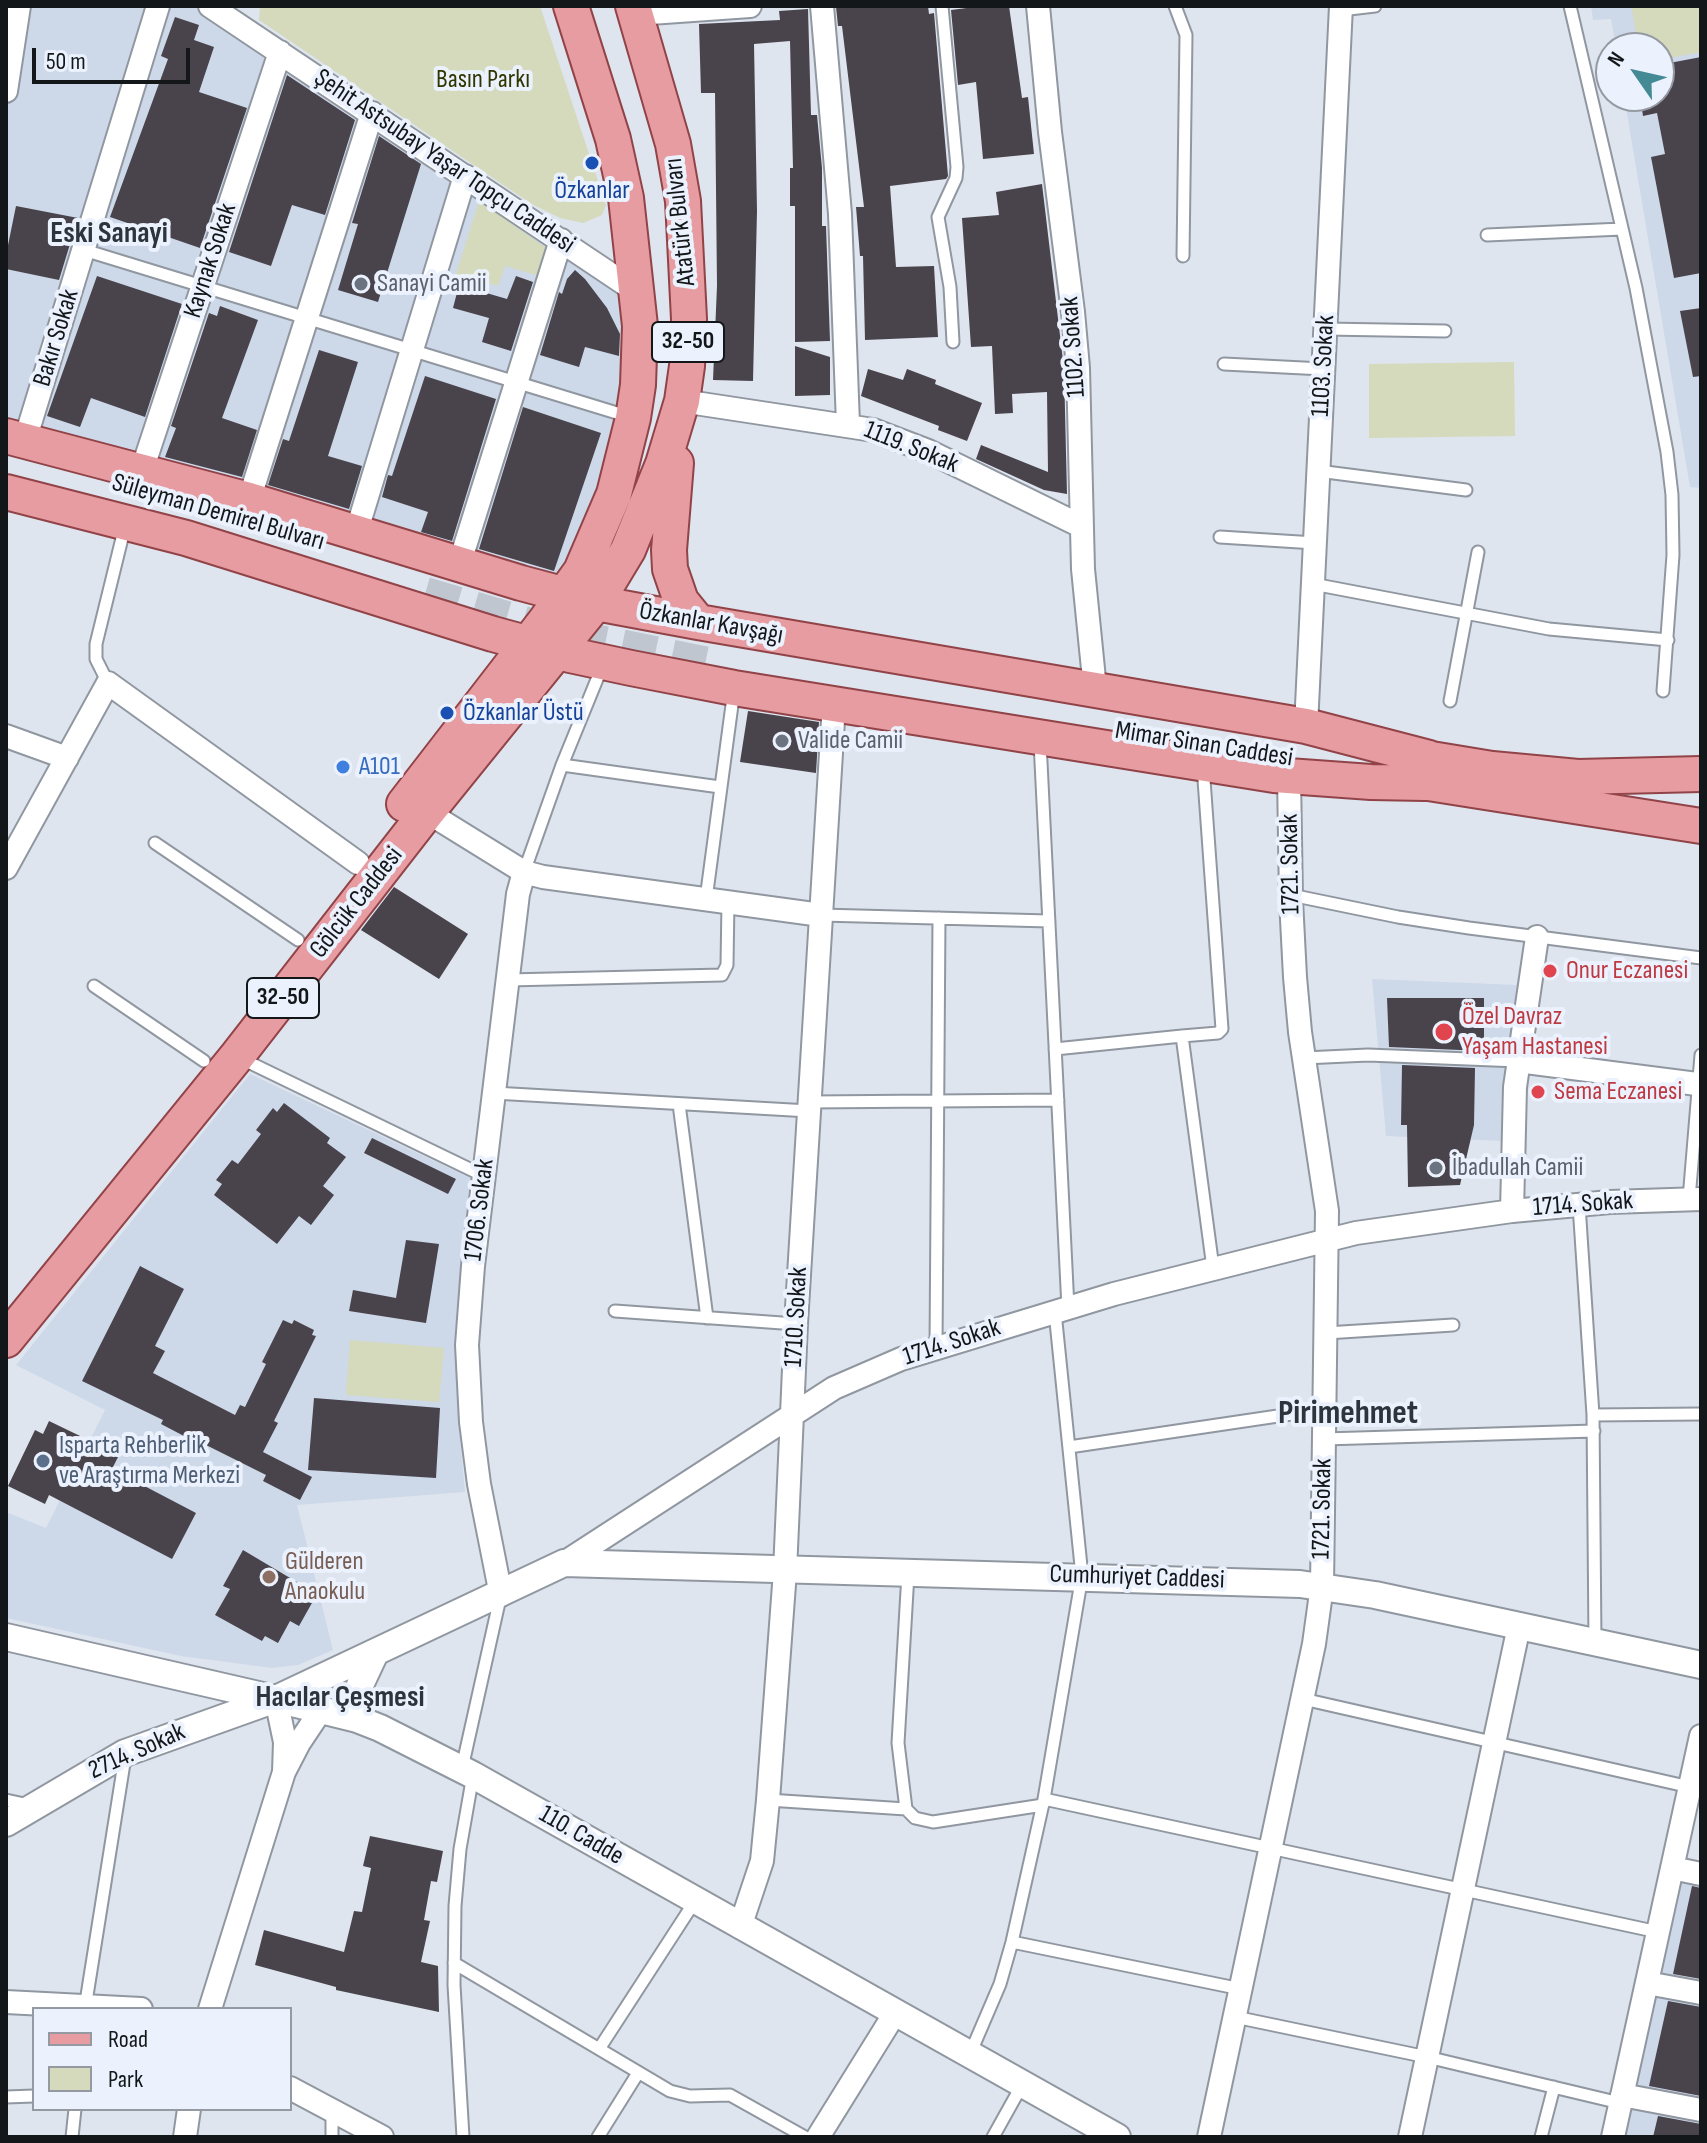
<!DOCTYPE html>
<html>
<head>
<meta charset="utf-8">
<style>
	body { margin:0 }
	#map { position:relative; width:1707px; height:2143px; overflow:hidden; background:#dee5ef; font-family:"Sofia Sans Condensed",sans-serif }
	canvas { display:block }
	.frame { position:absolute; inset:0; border:8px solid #14171a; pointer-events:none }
	.legend { position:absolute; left:32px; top:2007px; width:260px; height:104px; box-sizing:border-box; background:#ebf2fd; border:2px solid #959aa2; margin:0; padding:10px 14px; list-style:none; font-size:24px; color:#14171a }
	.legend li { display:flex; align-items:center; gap:16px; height:40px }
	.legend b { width:40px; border:2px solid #959aa2 }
	.north { position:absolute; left:1595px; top:32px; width:80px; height:80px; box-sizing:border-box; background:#ebf2fd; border:2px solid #959aa2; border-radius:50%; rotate:304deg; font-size:22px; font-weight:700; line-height:32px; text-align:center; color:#14171a }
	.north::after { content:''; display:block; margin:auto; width:28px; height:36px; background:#448a94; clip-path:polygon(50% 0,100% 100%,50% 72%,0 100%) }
	.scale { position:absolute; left:32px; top:48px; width:158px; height:36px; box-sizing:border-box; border:4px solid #14171a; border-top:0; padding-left:10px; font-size:24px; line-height:28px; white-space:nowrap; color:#14171a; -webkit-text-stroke:6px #ebf2fd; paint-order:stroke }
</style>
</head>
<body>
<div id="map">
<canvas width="1707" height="2143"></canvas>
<div class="frame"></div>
<ul class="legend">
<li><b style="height:10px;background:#e69ca0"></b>Road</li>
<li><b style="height:22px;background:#d4dabb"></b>Park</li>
</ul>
<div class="north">N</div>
<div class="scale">50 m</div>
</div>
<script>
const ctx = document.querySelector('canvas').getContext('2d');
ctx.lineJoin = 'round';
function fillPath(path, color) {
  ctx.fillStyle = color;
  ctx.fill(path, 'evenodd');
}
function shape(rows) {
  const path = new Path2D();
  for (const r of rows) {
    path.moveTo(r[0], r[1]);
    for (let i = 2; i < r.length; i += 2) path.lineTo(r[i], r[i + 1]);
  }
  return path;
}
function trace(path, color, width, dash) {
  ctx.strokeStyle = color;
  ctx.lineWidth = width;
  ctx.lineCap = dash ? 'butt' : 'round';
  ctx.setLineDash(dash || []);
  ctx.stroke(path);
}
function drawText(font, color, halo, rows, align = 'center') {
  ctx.font = font + ' "Sofia Sans Condensed",sans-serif';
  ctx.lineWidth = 8;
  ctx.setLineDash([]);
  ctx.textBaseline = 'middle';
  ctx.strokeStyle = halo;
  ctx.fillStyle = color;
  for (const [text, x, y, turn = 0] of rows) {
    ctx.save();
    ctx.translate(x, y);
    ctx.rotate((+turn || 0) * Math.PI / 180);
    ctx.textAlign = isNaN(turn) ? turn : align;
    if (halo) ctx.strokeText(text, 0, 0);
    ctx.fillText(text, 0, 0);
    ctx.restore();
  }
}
fillPath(shape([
	[6,6,227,6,226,27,625,298,624,391,610,450,588,519,559,581,6,429],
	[1591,6,1701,6,1701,488,1690,487,1624,96,1659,96,1659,48,1616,48,1611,19,1593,20],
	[1372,979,1517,985,1506,1079,1503,1141,1386,1136],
	[250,1074,470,1178,455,1332,458,1415,465,1492,297,1505,333,1650,298,1665,272,1668,181,1656,6,1618,6,1512,46,1528,105,1410,16,1365],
	[1681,1879,1701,1883,1701,2137,1624,2137]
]), '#cdd9e9');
fillPath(shape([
	[260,6,540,6,606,205,602,215,583,223,560,218,530,203,259,20],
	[1631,6,1701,6,1701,52,1659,60,1659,48,1639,48],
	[479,201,552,252,543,277,505,266,498,286,456,274],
	[1514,362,1515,436,1369,438,1369,364],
	[350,1340,444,1348,439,1402,346,1395]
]), '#d4dabb');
fillPath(shape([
	[840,6,928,6,929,14,934,13,948,176,946,179,890,186,896,267,934,266,938,337,865,340,863,256,860,256,856,207,864,207,842,26,838,26,836,7],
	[982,6,1009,6,1022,98,1028,97,1034,154,983,159,976,82,958,85,951,10],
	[808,9,811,115,817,115,822,168,822,226,826,226,830,341,795,342,795,206,790,206,790,168,793,168,790,41,754,44,757,211,753,381,713,380,717,286,715,93,701,93,699,24,780,20,779,11],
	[175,17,199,25,194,40,214,47,199,92,247,108,200,248,110,217,168,59,161,56],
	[1701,57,1701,273,1674,278,1651,157,1665,154,1657,113,1643,116,1640,96,1659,96,1659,65],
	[287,75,355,120,325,215,292,205,271,266,229,252],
	[379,136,421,164,378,302,338,290,358,224,352,223],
	[1042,184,1064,369,1067,494,1044,490,976,459,981,445,1048,472,1047,392,1012,394,1013,413,995,414,992,346,971,347,962,218,999,215,996,192],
	[16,206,78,218,59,280,6,269,6,255],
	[575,270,585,279,607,308,620,334,619,356,585,347,579,367,540,355,559,292,562,294,567,279],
	[97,276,182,304,145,417,91,398,80,427,47,416],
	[516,276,533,282,511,351,482,342,489,318,453,308,459,285,507,299],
	[220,306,258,320,222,418,257,430,242,477,165,457,176,428,171,426,209,313,217,316],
	[1701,308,1701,376,1693,377,1680,311],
	[795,346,830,357,830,395,795,396],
	[319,350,358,362,328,456,362,466,349,509,268,485,283,439,289,441],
	[868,369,903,380,907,369,936,380,935,384,982,403,967,441,938,430,939,426,861,396],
	[425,376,496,399,452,541,421,532,428,512,382,497,388,475,392,476],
	[523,407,601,433,554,571,479,549],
	[748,711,819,722,816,773,740,762],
	[394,887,468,934,439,979,361,930],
	[1387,998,1484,998,1484,1051,1389,1047],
	[1402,1065,1475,1068,1474,1125,1460,1185,1408,1187,1407,1125,1401,1125],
	[284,1103,330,1138,327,1143,346,1157,323,1186,334,1195,311,1225,299,1216,277,1244,214,1195,222,1184,216,1180,232,1160,238,1164,261,1134,256,1130,273,1108,277,1112],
	[372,1138,456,1179,448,1194,364,1153],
	[406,1240,439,1244,426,1323,349,1311,353,1290,396,1298],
	[140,1266,184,1289,155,1346,165,1351,153,1373,235,1415,240,1405,245,1407,266,1364,262,1362,283,1320,292,1324,294,1320,314,1330,312,1335,316,1336,274,1421,278,1423,263,1452,312,1477,300,1500,263,1481,266,1475,204,1444,203,1446,161,1424,163,1420,82,1381],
	[314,1398,440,1408,436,1478,308,1470],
	[49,1421,105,1448,110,1438,124,1445,112,1469,196,1513,172,1559,49,1495,45,1504,8,1486,35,1430,43,1434],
	[243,1550,317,1594,299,1626,290,1621,278,1643,265,1636,262,1641,215,1615,230,1589,223,1586],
	[370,1836,443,1851,437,1882,431,1881,424,1920,430,1921,421,1962,438,1966,439,2012,336,1990,336,1987,255,1965,264,1930,344,1952,354,1911,362,1912,371,1868,363,1866],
	[1692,1886,1701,1888,1701,1979,1673,1974],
	[1668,2001,1701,2007,1701,2096,1649,2086],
	[1658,2116,1701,2124,1701,2137,1653,2137]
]), '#49434c');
trace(shape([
	[425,594,561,634,708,664]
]), '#c0c6cf', 34, [34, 17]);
const service = shape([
	[942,6,957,167,956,178,938,217,950,287,953,342],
	[1175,6,1186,35,1183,256],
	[1570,6,1636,288,1667,452,1672,495,1673,555,1663,691],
	[1341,10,1375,6],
	[1487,235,1622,229],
	[84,250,630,417],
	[1325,329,1445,331],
	[1224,364,1323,369],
	[1318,471,1466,490],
	[1220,537,1315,543],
	[1313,584,1549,629,1668,640],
	[108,683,96,659,96,644,125,526],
	[1450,701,1478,552],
	[1040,742,1068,1308],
	[562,765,720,787],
	[1203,766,1222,1029,1218,1033,1182,1036,1213,1268],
	[155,843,298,940],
	[524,872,562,765,602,667],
	[1291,895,1398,917,1469,928,1701,958],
	[706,899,734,690],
	[821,915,1049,921],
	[508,980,722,975,727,965,728,902],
	[94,986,204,1061],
	[1055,1049,1182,1036],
	[240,1058,484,1176],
	[1304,1058,1368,1055,1518,1061],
	[494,1093,809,1111],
	[810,1102,1058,1100],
	[679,1104,707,1318],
	[1689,1199,1701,1055],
	[1579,1205,1593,1415,1595,1642],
	[615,1311,796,1324],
	[1326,1333,1453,1325],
	[936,1348,939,918],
	[1593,1415,1701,1414],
	[1324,1439,1594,1431],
	[1069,1447,1325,1409],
	[1303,1699,1690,1787],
	[462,1768,500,1598],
	[1044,1799,1658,1932],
	[6,1800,29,1805],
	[768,1800,906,1809,915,1818,933,1822,1043,1805],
	[906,1809,898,1743,908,1574],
	[1012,1942,1241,1989],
	[454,1963,670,2091,690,2096,730,2095,805,2137],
	[85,2008,125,1757],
	[1235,2017,1427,2057,1620,2103],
	[599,2049,695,1901],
	[970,2054,1000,1984,1012,1942,1044,1799,1082,1576,1055,1312],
	[6,2097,34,2096],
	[332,2110,332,2137],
	[72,2137,75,2109],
	[463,2137,454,1985,455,1906,460,1849,473,1775],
	[598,2137,638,2073],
	[993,2137,1022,2085],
	[1541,2137,1554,2087]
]);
const minor = shape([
	[210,6,637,292],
	[822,6,840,214,848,424],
	[1038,6,1050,132,1073,312,1078,368,1083,569,1095,689],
	[636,14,750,6],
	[6,91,19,6],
	[682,401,873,430,928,451,1081,526],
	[25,440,158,6],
	[142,470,280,52],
	[249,500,372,113],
	[356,533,465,176],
	[459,565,561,240],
	[1306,726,1341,6],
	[6,736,67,758],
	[427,812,524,872,543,877,821,915],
	[6,868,108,683,358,863],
	[1518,1061,1697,1084],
	[1512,1211,1515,1087,1537,937],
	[564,1563,834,1388,901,1359,1114,1294,1356,1233,1512,1211,1610,1202,1701,1199],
	[501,1595,479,1484,471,1422,467,1345,473,1266,518,894,524,872],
	[276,1699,285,1742,284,1772,299,1743,321,1710],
	[1672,1868,1701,1874],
	[740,1927,762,1861,768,1800,785,1571,796,1324,834,704],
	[1647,1983,1701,1993],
	[6,2002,141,2009],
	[210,2009,284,1772],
	[290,2088,382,2137],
	[1622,2095,1701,2110],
	[185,2137,189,2109],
	[818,2137,895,2013],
	[1209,2137,1314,1644,1322,1586,1327,1211,1300,1032,1295,977,1291,900,1289,776],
	[1410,2137,1519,1626],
	[1613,2137,1701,1736]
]);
const tertiary = shape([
	[6,1637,276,1699,357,1719,380,1728,473,1775,1117,2137],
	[357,1719,360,1685,375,1653],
	[6,1823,125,1753,276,1699,564,1563,1300,1584,1375,1595,1701,1665]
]);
const primary = shape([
	[6,436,249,500,521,583,596,603,698,622,1306,726,1429,758],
	[676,463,669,550,670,569,681,601,698,622],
	[6,492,186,538,493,634,570,655,631,668,734,688,1274,775,1371,782,1425,783],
	[1407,755,1492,769,1578,777,1701,774],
	[1403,779,1701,826],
	[404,804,546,620,581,571,614,494,633,418,638,385,640,326,626,198,613,139,571,6],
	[6,1340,237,1056,427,812,596,603,628,550,663,464,682,401,687,366,689,319,683,201,673,144,633,6]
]);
trace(service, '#9097a0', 15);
trace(minor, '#9097a0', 26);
trace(tertiary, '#9097a0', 30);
trace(primary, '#914348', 38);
trace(service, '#fff', 11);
trace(minor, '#fff', 22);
trace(tertiary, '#fff', 26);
trace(primary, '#e69ca0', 34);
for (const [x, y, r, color] of [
	[592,163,8,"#1a4fb4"],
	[361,284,8,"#6b7280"],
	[447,713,8,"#1a4fb4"],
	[782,741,8,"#6b7280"],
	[343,767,8,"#3f7fe0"],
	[1550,971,8,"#e0444e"],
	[1444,1032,10,"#e0444e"],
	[1538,1092,8,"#e0444e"],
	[1436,1168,8,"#6b7280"],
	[43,1461,8,"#5c6f8a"],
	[269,1577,8,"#8d6e63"]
]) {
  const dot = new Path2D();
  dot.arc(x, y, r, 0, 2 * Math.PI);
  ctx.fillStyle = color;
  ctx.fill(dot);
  trace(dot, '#ebf2fd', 3);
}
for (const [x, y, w] of [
	[688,342,72],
	[283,998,72]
]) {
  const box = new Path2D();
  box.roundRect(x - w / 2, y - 20, w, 40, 6);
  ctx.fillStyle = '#ebf2fd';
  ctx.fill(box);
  trace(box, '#14171a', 2);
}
drawText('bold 24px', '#14171a', null, [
	["32-50",688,342],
	["32-50",283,998]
]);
drawText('26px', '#313600', '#ebf2fd', [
	["Basın Parkı",483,80]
]);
drawText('26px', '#14171a', '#ebf2fd', [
	["Şehit Astsubay Yaşar Topçu Caddesi",444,162,34],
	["Atatürk Bulvarı",681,222,-96],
	["Kaynak Sokak",211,261,-72],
	["Bakır Sokak",57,338,-73],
	["1102. Sokak",1074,347,-94],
	["1103. Sokak",1324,366,-87],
	["1119. Sokak",911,448,22],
	["Süleyman Demirel Bulvarı",218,513,16],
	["Özkanlar Kavşağı",711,624,10],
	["Mimar Sinan Caddesi",1204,745,9],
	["1721. Sokak",1291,864,-91],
	["Gölcük Caddesi",357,903,-52],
	["1714. Sokak",1583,1205,-4],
	["1706. Sokak",480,1210,-83],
	["1710. Sokak",797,1317,-87],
	["1714. Sokak",952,1343,-18],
	["1721. Sokak",1323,1509,-89],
	["Cumhuriyet Caddesi",1137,1578,2],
	["2714. Sokak",137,1752,-24],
	["110. Cadde",581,1836,30]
]);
drawText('26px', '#164399', '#ebf2fd', [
	["Özkanlar",592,191],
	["Özkanlar Üstü",463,713,"left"]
]);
drawText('26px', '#5b616d', '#ebf2fd', [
	["Sanayi Camii",377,284],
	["Valide Camii",798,741],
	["İbadullah Camii",1452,1168]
], 'left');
drawText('26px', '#366cbe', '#ebf2fd', [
	["A101",359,767]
], 'left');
drawText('26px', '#be3a42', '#ebf2fd', [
	["Onur Eczanesi",1566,971],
	["Özel Davraz",1462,1017],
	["Yaşam Hastanesi",1462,1047],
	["Sema Eczanesi",1554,1092]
], 'left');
drawText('26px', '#4e5e75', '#ebf2fd', [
	["Isparta Rehberlik",59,1446],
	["ve Araştırma Merkezi",59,1476]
], 'left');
drawText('26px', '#785e54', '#ebf2fd', [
	["Gülderen",285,1562],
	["Anaokulu",285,1592]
], 'left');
drawText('bold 30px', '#2e343b', '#ebf2fd', [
	["Eski Sanayi",109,234],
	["Hacılar Çeşmesi",340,1698]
]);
drawText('bold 34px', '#2e343b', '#ebf2fd', [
	["Pirimehmet",1348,1414]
]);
</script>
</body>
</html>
